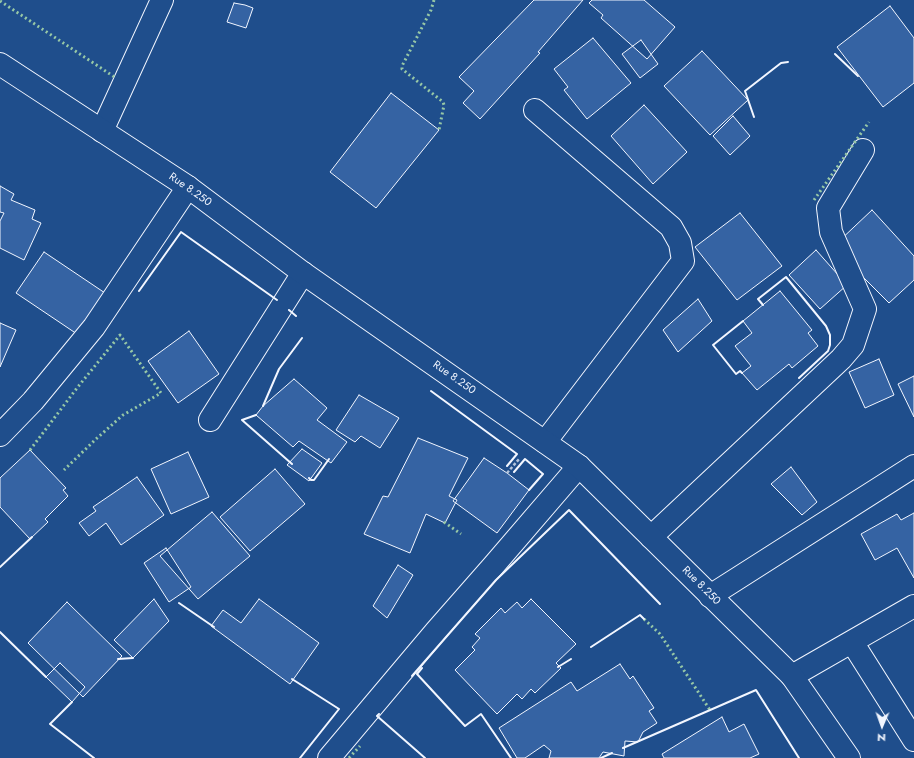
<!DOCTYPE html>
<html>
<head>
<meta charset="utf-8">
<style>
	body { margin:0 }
	#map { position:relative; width:914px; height:758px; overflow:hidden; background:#1f4e8c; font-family:Jost,sans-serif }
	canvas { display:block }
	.north { position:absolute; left:862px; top:706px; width:40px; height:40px; -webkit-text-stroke:3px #1f4e8c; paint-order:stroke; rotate:182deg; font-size:11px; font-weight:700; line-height:16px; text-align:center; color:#f2f6ff }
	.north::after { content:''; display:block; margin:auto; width:14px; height:18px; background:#f2f6ff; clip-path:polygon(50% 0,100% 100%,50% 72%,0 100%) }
</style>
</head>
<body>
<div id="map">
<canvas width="914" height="758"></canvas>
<div class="north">N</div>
</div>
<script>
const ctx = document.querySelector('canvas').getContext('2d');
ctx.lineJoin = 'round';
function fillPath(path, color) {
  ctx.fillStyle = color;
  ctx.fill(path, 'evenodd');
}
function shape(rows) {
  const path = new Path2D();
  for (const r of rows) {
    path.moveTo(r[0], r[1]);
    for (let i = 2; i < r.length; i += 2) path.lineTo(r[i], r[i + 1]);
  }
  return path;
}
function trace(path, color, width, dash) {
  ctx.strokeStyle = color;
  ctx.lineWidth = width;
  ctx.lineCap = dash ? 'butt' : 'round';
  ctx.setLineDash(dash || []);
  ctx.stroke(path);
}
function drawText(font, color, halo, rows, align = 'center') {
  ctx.font = font + ' Jost,sans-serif';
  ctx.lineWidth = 3;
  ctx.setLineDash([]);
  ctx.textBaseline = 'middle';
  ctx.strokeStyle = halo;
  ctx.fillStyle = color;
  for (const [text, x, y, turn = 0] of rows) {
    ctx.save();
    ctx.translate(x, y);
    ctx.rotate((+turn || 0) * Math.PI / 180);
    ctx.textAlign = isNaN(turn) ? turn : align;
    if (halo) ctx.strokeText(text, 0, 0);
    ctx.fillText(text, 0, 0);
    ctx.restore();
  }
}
const building = shape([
	[534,0,583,0,538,52,540,53,480,119,463,103,474,91,459,77,534,0],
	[592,0,644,0,675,27,647,59,601,18,603,15,589,3,592,0],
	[234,3,245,5,253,8,246,28,227,22,234,3],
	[890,6,914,38,914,83,883,107,837,47,890,6],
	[593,38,631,83,587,119,564,90,568,87,554,69,593,38],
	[641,40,658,64,640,78,622,54,641,40],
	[702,51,748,100,710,135,664,86,702,51],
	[391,93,439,130,376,208,330,172,391,93],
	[644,105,687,152,653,184,611,136,644,105],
	[733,116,750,136,730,155,713,136,733,116],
	[0,186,14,194,11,200,35,210,32,219,41,223,24,260,0,248,0,221,4,213,0,212,0,186],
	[872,210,914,256,914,280,889,303,845,259,836,244,872,210],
	[740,213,782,266,737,300,695,247,740,213],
	[816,250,847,285,820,309,789,275,816,250],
	[44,252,105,293,77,334,16,293,44,252],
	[780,291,812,330,808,333,818,346,792,368,789,364,757,390,742,373,751,366,735,346,752,333,743,321,780,291],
	[698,299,712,321,678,352,663,330,698,299],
	[0,323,16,330,0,367,0,323],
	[189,331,219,374,178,403,148,361,189,331],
	[879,359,894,395,865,408,849,372,879,359],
	[914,376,914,417,898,384,914,376],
	[294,379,327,408,317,420,347,442,331,463,299,441,293,447,256,415,263,406,294,379],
	[359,395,399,418,380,448,361,436,355,442,336,430,359,395],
	[418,438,468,458,449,496,457,500,445,523,426,514,410,553,364,534,383,496,388,497,418,438],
	[302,449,322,463,309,481,287,465,302,449],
	[30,450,66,488,63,490,68,496,45,519,48,522,30,539,0,507,0,478,30,450],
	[188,452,209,497,171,514,151,469,188,452],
	[484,458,507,473,529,490,497,533,453,501,484,458],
	[791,467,817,502,802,515,771,484,791,467],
	[275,469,305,504,250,551,220,517,275,469],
	[137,477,164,515,121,545,106,523,89,536,79,523,96,511,93,507,137,477],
	[212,512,250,556,198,599,160,556,212,512],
	[914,513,914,578,897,548,875,560,861,534,897,514,901,520,914,513],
	[166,548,191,587,169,602,144,563,166,548],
	[398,565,413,575,387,618,373,606,398,565],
	[154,599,169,621,133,658,114,640,154,599],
	[259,599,319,643,290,684,211,626,223,610,241,623,259,599],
	[531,599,576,644,556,663,561,668,535,693,531,689,522,699,517,694,497,714,455,670,475,650,472,647,480,638,475,634,501,608,505,613,517,602,522,608,531,599],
	[67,602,122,656,83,697,28,643,67,602],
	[60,663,85,687,72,702,46,677,60,663],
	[620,664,630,679,633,676,654,708,649,711,657,723,643,732,638,742,625,741,624,756,603,752,599,758,549,758,551,751,544,745,525,758,517,758,499,728,571,682,577,691,620,664],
	[722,717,729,732,744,724,759,754,750,758,664,758,662,754,722,717]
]);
fillPath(building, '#3563a3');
trace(building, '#f2f6ff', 1);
const street = shape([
	[535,110,671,227,680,243,683,261,545,442],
	[102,131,162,0],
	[210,420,303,273],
	[0,435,33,401,94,327,188,187],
	[651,537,841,359,853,345,865,309,831,232,828,208,863,150],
	[710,596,914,466],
	[852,642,914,740],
	[792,676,914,606],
	[329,758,436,631,494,565,579,466]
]);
const highway = shape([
	[0,64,188,187,303,273,579,466,792,676,849,758]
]);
trace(street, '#f2f6ff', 24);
trace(highway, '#f2f6ff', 24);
trace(shape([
	[507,473,520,458]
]), '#b3c4dc', 2.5, [3, 2]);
trace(street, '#1f4e8c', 22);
trace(highway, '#1f4e8c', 22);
trace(shape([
	[434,0,431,10,402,66,402,69,443,102,444,105,439,130],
	[0,1,116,78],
	[814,200,869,122],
	[30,450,77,388,120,335,161,393,123,415,96,439,64,470],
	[444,522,461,534],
	[644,619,660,634,710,710],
	[349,758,360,746]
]), '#97c8a6', 3, [2, 3]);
trace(shape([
	[835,54,858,76],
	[754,117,745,91,781,63,788,62],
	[139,291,181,232,277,300],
	[763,305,758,299,786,277,826,326,830,335,830,345,828,351,799,378],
	[289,310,296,316],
	[742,373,740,371,736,374,713,345,743,321],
	[431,391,517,454,507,466],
	[263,406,279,369,302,338],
	[256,415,242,420,292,464],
	[514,472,525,459,543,474,529,490],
	[309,478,311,480,314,480,329,459],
	[0,567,32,537],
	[179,603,214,627],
	[0,632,46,677],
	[591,647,640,615,644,619],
	[118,659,133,658],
	[558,667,571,659],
	[422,668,417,674,465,726,481,714,511,758],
	[412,676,496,580,569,510,660,604],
	[292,679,339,709,300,758],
	[72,702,50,724,94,758],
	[379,714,377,716,425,758],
	[623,748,756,690,799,758],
	[601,758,612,753]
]), '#f2f6ff', 2);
drawText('11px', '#f2f6ff', '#1f4e8c', [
	["Rue 8.250",190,190,35],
	["Rue 8.250",454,378,35],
	["Rue 8.250",701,586,45]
]);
</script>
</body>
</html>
